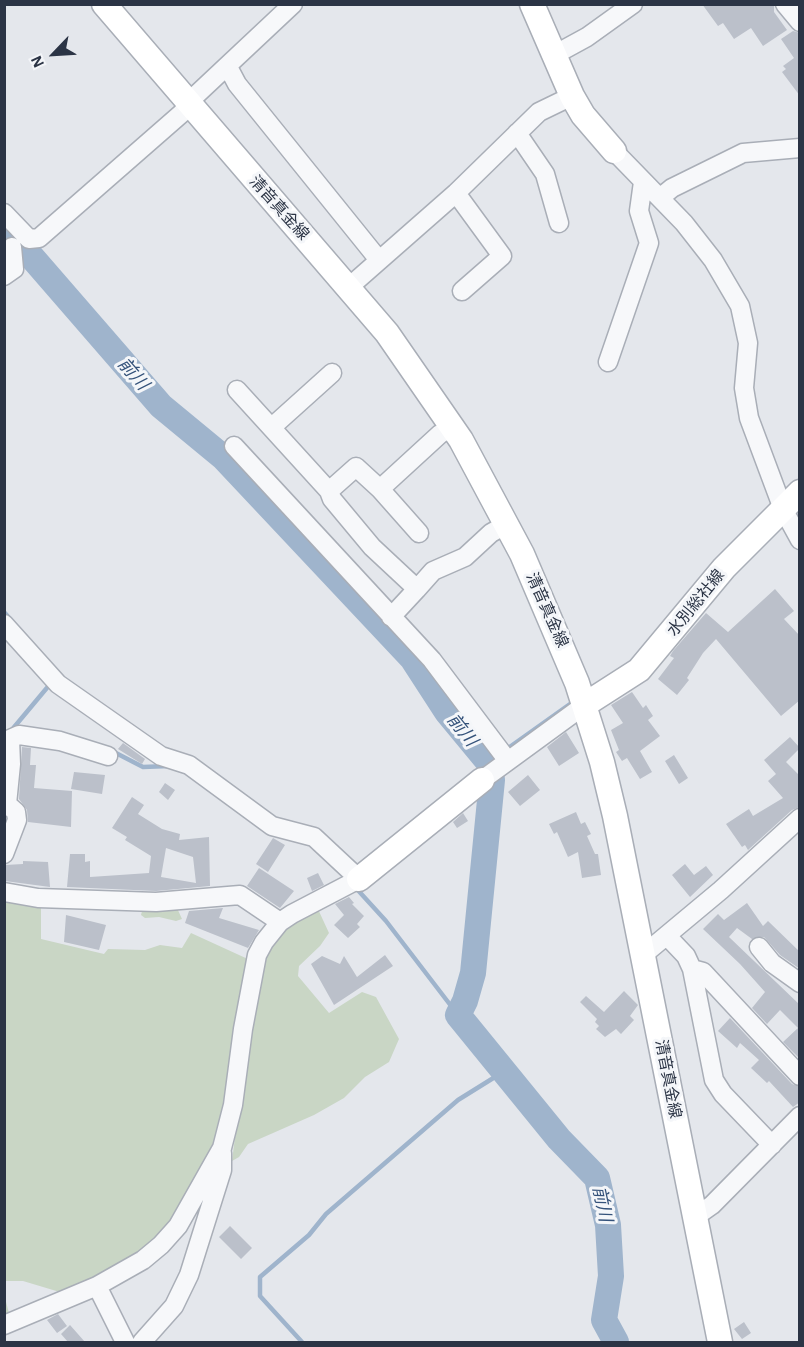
<!DOCTYPE html>
<html>
<head>
<meta charset="utf-8">
<style>
	body { margin:0 }
	#map { position:relative; width:804px; height:1347px; overflow:hidden; background:#e4e7ec; font-family:"Alegreya Sans",sans-serif }
	canvas { display:block }
	.frame { position:absolute; inset:0; border:6px solid #2b3445; pointer-events:none }
	.north { position:absolute; left:24px; top:24px; width:60px; height:60px; -webkit-text-stroke:4px #f4f6f9; paint-order:stroke; rotate:245deg; font-size:16px; font-weight:700; line-height:24px; text-align:center; color:#2b3445 }
	.north::after { content:''; display:block; margin:auto; width:21px; height:27px; background:#2b3445; clip-path:polygon(50% 0,100% 100%,50% 72%,0 100%) }
</style>
</head>
<body>
<div id="map">
<canvas width="804" height="1347"></canvas>
<div class="frame"></div>
<div class="north">N</div>
</div>
<script>
const ctx = document.querySelector('canvas').getContext('2d');
ctx.lineJoin = 'round';
function fillPath(path, color) {
  ctx.fillStyle = color;
  ctx.fill(path, 'evenodd');
}
function shape(rows) {
  const path = new Path2D();
  for (const r of rows) {
    path.moveTo(r[0], r[1]);
    for (let i = 2; i < r.length; i += 2) path.lineTo(r[i], r[i + 1]);
  }
  return path;
}
function trace(path, color, width, dash) {
  ctx.strokeStyle = color;
  ctx.lineWidth = width;
  ctx.lineCap = dash ? 'butt' : 'round';
  ctx.setLineDash(dash || []);
  ctx.stroke(path);
}
function drawText(font, color, halo, rows, align = 'center') {
  ctx.font = font + ' "Alegreya Sans","Noto Sans JP",sans-serif';
  ctx.lineWidth = 6;
  ctx.setLineDash([]);
  ctx.textBaseline = 'middle';
  ctx.strokeStyle = halo;
  ctx.fillStyle = color;
  for (const [text, x, y, turn = 0] of rows) {
    ctx.save();
    ctx.translate(x, y);
    ctx.rotate((+turn || 0) * Math.PI / 180);
    ctx.textAlign = isNaN(turn) ? turn : align;
    if (halo) ctx.strokeText(text, 0, 0);
    ctx.fillText(text, 0, 0);
    ctx.restore();
  }
}
fillPath(shape([
	[5,899,41,904,41,939,104,954,108,949,145,950,160,945,182,948,191,933,250,960,220,1138,175,1223,132,1262,5,1321,5,1298,10,1317,63,1293,23,1281,5,1281],
	[317,907,329,933,320,946,299,966,298,976,329,1013,362,992,376,997,399,1039,389,1062,365,1077,344,1098,314,1115,248,1144,239,1157,232,1161,250,1018,271,943,283,930],
	[147,908,177,908,182,919,176,921,159,917,145,918,141,915,142,911]
]), '#c9d6c5');
trace(shape([
	[4,612,11,620],
	[10,732,51,683],
	[112,751,143,767,169,766],
	[504,751,570,704],
	[486,759,497,756],
	[355,887,386,921,458,1015],
	[302,1342,260,1296,260,1277,309,1235,326,1214,458,1100,503,1072]
]), '#9fb4cc', 4.5);
trace(shape([
	[4,225,161,406,224,458,412,658,447,712,490,764,492,780,473,973,465,1001,458,1015,559,1139,597,1178,608,1225,611,1276,604,1320,616,1342]
]), '#9fb4cc', 26);
fillPath(shape([
	[702,4,774,4,774,12,787,30,763,46,751,28,734,39,723,23,718,26],
	[793,31,800,33,800,96,782,72,786,69,783,66,794,58,781,39],
	[775,589,794,611,784,619,800,636,800,700,781,716,716,639,703,653,687,678,689,680,677,695,658,679,674,658,670,656,673,651,706,613,728,632],
	[632,692,643,708,646,705,653,716,648,720,660,736,640,751,652,772,640,779,627,758,622,761,616,752,619,750,611,730,623,723,611,705],
	[566,732,579,753,559,766,547,747],
	[790,737,800,748,786,762,800,776,800,807,792,810,748,850,745,845,742,847,726,824,749,809,753,816,783,798,768,781,776,774,764,760],
	[123,743,145,759,142,764,118,749],
	[22,747,31,748,30,765,36,765,34,788,72,791,71,827,28,822,27,810,19,799],
	[674,755,688,778,679,784,665,761],
	[74,772,105,775,102,794,71,789],
	[528,775,540,790,520,806,508,792],
	[165,783,175,790,168,800,159,792],
	[132,797,144,805,138,814,162,829,180,834,179,840,209,837,210,886,156,891,67,887,70,854,85,854,85,862,90,861,90,877,149,873,151,856,125,840,127,837,112,828],
	[166,848,193,857,196,883,161,877],
	[576,812,581,824,585,822,591,834,587,836,595,854,598,854,601,875,582,878,578,852,568,857,557,832,554,834,549,824],
	[463,813,468,821,457,828,453,822],
	[273,838,285,845,268,872,256,864],
	[23,861,48,862,50,887,5,881,5,865,23,864],
	[685,864,694,875,706,866,713,875,690,897,672,875],
	[259,868,294,891,280,908,247,886],
	[318,873,324,885,312,891,307,878],
	[349,897,354,903,352,904,364,916,357,924,360,927,348,938,334,925,344,915,335,904],
	[747,903,763,926,768,921,800,952,800,969,780,955,764,937,752,939,737,928,729,937,800,1005,800,1059,783,1042,798,1028,780,1010,767,1024,752,1008,765,992,740,964,703,929,718,914,724,920],
	[223,908,219,918,259,930,248,948,185,923,189,911],
	[66,915,106,925,99,950,64,942],
	[385,955,393,966,334,1005,311,964,322,956,340,964,344,956,357,977],
	[624,991,638,1005,630,1016,634,1020,621,1034,616,1029,605,1037,596,1029,599,1026,595,1022,597,1019,580,1002,586,996,604,1012],
	[730,1018,792,1084,800,1087,800,1102,793,1107,769,1081,767,1083,751,1068,759,1060,740,1043,737,1048,718,1031],
	[230,1226,252,1248,241,1259,219,1237],
	[58,1314,67,1326,57,1333,47,1320],
	[744,1322,751,1333,742,1339,734,1329],
	[70,1325,85,1342,68,1342,61,1334]
]), '#bbc0ca');
const street = shape([
	[785,4,800,22],
	[554,55,587,37,633,4],
	[228,67,237,84,379,260],
	[517,133,545,174,559,223],
	[614,151,684,223,713,260,740,306,748,343,744,388,749,418,783,509,800,540],
	[456,193,502,256,462,291],
	[661,197,672,188,743,153,800,148],
	[4,213,29,239,39,238,182,113,195,96,293,4],
	[4,276,14,269,12,247],
	[349,287,456,193,539,112,572,96],
	[608,362,649,243,639,211,643,182],
	[237,390,329,491,332,499,372,547,417,589,433,571,465,557,491,533,507,524],
	[272,427,332,373],
	[234,446,432,660,508,761],
	[380,489,419,533],
	[329,491,356,467,380,489,440,434,452,427],
	[391,617,417,589],
	[4,624,58,684,161,756,189,765,272,826,314,837,359,879,292,914,280,922,264,942,257,955,243,1029,233,1105,222,1148,178,1226,161,1245,143,1260,97,1286,4,1325],
	[482,780,586,704],
	[4,804,7,804,11,764,10,739,19,735,60,741,108,756],
	[4,854,17,820,16,812,7,804],
	[4,892,38,898,156,902,240,895,280,922],
	[667,936,686,956,692,969,703,972,800,1076],
	[759,947,772,963,800,983],
	[643,955,721,890,800,818],
	[692,969,714,1080,723,1094,772,1145],
	[695,1217,712,1205,800,1116],
	[97,1286,125,1342],
	[142,1342,174,1306,189,1275,222,1170,222,1153]
]);
const secondary = shape([
	[104,4,387,333,461,440,522,554,577,683,602,762,615,816,720,1342],
	[532,4,572,96,583,115,614,151],
	[586,704,639,670,724,568,800,492],
	[359,879,482,780]
]);
trace(street, '#a9aeb7', 21);
trace(secondary, '#a9aeb7', 27);
trace(street, '#f7f8fa', 18);
trace(secondary, '#fff', 24);
drawText('16px', '#2b3445', '#f4f6f9', [
	["清音真金線",279,208,48],
	["水別総社線",696,603,-51],
	["清音真金線",547,610,66],
	["清音真金線",668,1079,79]
]);
drawText('italic 18px', '#34527a', '#f4f6f9', [
	["前川",133,374,49],
	["前川",462,730,51],
	["前川",602,1204,78]
]);
</script>
</body>
</html>
